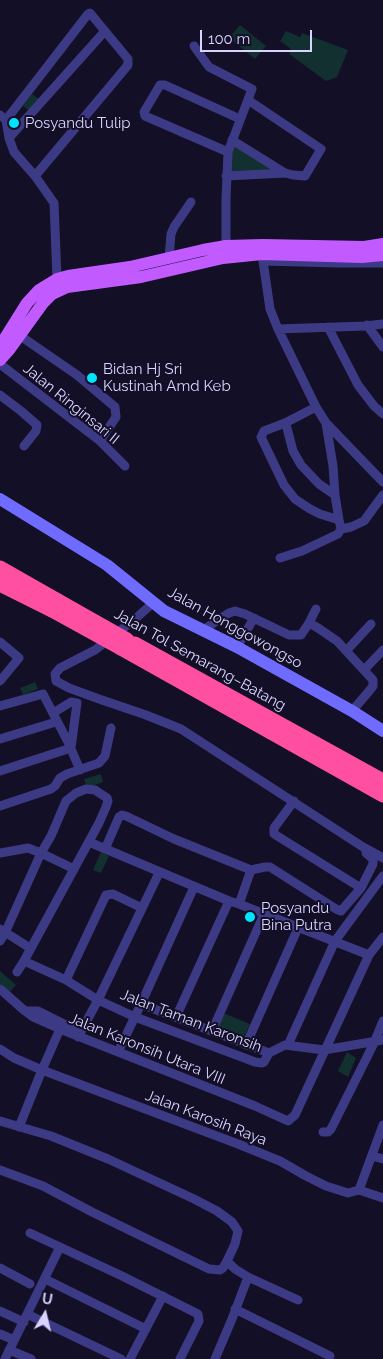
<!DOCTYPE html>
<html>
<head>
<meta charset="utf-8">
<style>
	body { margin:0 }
	#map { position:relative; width:383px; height:1359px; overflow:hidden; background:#130f26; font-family:Raleway,sans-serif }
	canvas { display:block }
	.north { position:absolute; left:20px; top:1289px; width:50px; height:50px; -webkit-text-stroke:4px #130f26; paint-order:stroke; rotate:9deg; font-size:14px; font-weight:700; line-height:20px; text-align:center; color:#d9d4ff }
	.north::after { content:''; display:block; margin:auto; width:18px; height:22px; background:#d9d4ff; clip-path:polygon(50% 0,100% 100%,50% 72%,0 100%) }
	.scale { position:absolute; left:200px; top:30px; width:112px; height:22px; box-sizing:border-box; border:2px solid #d9d4ff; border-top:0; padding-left:6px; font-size:15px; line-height:18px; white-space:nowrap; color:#d9d4ff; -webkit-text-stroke:4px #130f26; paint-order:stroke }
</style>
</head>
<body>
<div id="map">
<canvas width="383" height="1359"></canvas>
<div class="north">U</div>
<div class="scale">100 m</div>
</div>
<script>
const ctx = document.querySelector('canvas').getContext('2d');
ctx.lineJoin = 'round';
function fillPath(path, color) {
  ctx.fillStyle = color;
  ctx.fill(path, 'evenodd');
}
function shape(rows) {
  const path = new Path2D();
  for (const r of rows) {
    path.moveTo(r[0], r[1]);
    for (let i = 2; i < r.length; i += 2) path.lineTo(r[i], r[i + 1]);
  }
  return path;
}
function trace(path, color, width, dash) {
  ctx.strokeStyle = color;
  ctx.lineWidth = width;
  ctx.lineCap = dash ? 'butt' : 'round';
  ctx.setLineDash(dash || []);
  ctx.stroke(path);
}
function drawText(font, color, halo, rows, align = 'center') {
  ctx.font = font + ' Raleway,sans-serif';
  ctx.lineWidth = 4;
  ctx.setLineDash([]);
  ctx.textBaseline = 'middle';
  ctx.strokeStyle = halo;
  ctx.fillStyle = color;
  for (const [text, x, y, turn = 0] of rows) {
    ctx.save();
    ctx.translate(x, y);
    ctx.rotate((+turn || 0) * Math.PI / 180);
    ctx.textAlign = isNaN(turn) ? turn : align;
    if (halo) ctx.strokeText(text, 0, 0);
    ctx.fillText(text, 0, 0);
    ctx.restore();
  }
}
fillPath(shape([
	[240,25,266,46,255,59,229,38],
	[286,31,300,37,302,33,348,50,337,77,326,81,289,54,291,49,280,41],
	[32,94,39,99,30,111,23,106],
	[235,142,271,169,229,175,231,153],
	[35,682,38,689,23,695,20,688],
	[101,774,103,782,87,788,84,779],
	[101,852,109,856,101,873,93,870],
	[0,971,16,985,9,993,0,984],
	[223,1013,250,1024,244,1037,218,1026],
	[347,1052,356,1058,348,1077,338,1071]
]), '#12302f');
trace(shape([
	[194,46,209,67,252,89,228,152,226,199,226,246],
	[0,115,6,120,9,138,14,152,35,176,54,203,57,279],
	[6,120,88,14,90,13,128,59,128,65,35,176],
	[9,138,105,31],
	[232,140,285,173,293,175,305,176,321,149,248,100],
	[228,152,145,116,144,112,160,85,165,85,240,119],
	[226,176,285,173],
	[263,249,262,254,270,309,278,329,316,407,326,423,383,482],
	[169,258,171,234,174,227,191,202],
	[263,261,338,263,383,263],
	[367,325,383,347],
	[328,327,358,385,374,406,383,414],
	[278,329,365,326,383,324],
	[19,335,77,375,115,407,116,417,100,441],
	[0,364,100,441,125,466],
	[0,395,21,411,37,425,36,431,24,446],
	[316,407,285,423,264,431,261,437,284,485,295,499,310,509,320,514,339,520,335,495,333,466,326,423],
	[287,428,293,451,301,465,319,484,335,495],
	[341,529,351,527,364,521,383,495],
	[280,558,302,551,338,534,341,529,339,520],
	[153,603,135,619,95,650,60,668,55,674,56,681,69,688,99,699,146,715,181,729,363,847,383,858],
	[309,623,316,609],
	[203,630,229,613,235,611,245,614,289,635,301,635,309,623,318,628,337,641,373,680,373,686,370,690,352,711],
	[0,642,19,658,0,681],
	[237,647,254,618],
	[346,651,371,624],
	[364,670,383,650],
	[0,706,43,694,69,744,80,770],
	[53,713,71,702,77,703,71,748],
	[0,739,56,722],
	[0,771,71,748],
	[294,801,274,828,274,834,361,888],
	[0,806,51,789,55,786,60,778,67,774,99,763,105,756,111,728],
	[89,842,229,901,239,904,369,955],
	[105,849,119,817,122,815,126,816,174,839,251,870,239,904],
	[0,853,28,848,41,853,74,869,99,823,106,807,108,801,107,798,95,790,86,789,76,793,66,801,51,836,41,853,5,933,0,941],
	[251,870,265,867,270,867,336,909,341,911,361,888,373,864,373,859,366,853],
	[0,929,30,948],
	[24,961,66,980,98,1000,135,1017,255,1062,262,1063,264,1062,269,1053,285,1045,324,1050,383,1040],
	[17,972,24,961,74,869],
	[66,980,106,895,113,894,142,908],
	[0,989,25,1011,33,1017,60,1029,255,1106,288,1121,295,1115,369,955,383,937],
	[141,1004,269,1053],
	[25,1011,38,1011,80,1032],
	[176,1017,229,901],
	[212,1031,264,914],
	[78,1037,98,1000,159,873],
	[246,1045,298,928],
	[288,1045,335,941,383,876],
	[0,1049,14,1058,42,1070,238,1144,280,1161,306,1176,326,1186,348,1193,359,1190],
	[118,1052,141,1004,194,887],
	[0,1121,51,1136,108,1159,194,1199,217,1211,232,1222,238,1231,235,1244,227,1261,235,1269,248,1277,232,1319,215,1359],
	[19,1127,42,1070,60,1029],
	[323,1132,328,1132,331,1129,374,1043,383,1021],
	[372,1156,383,1159],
	[0,1170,43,1186,92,1212,209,1269,220,1270,223,1268,227,1261],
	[359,1190,383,1125],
	[359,1190,383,1198],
	[30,1233,122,1276,198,1314,199,1321,180,1359],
	[0,1268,30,1284],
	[248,1277,298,1300],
	[45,1279,146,1329],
	[235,1309,330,1356],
	[0,1311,24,1322],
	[27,1314,121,1359],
	[0,1334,14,1340],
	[9,1350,31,1359],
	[5,1359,60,1247],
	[130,1359,163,1296]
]), '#3d3a85', 9);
trace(shape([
	[0,499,107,565,164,611,237,647,352,711,383,731]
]), '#6f6bff', 12);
trace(shape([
	[0,346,27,303,39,290,57,279,68,276,130,267,203,250,226,246,263,245,364,247,383,244],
	[0,360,9,350,43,303,52,294,67,287,141,277,223,258,262,254,362,257,383,255]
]), '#c25bff', 12);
trace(shape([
	[0,568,58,601],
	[0,584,52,610],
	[135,644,383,781],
	[121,648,383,795]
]), '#ff4fa3', 15);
trace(shape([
	[58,601,127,640],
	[52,610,121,648]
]), '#ff4fa3', 15);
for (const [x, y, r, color] of [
	[14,123,6,"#00e5ff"],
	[92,378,6,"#00e5ff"],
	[250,917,6,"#00e5ff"]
]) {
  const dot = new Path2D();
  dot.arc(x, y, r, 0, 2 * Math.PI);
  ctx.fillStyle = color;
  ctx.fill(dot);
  trace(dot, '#130f26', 2);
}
drawText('15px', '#d9d4ff', '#130f26', [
	["Posyandu Tulip",25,123],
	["Bidan Hj Sri",103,369],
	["Kustinah Amd Keb",103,386],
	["Posyandu",261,908],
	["Bina Putra",261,925]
], 'left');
drawText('15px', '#d9d4ff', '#130f26', [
	["Jalan Ringinsari II",71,404,39],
	["Jalan Honggowongso",235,628,29],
	["Jalan Tol Semarang–Batang",200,660,29],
	["Jalan Taman Karonsih",191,1021,21],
	["Jalan Karonsih Utara VIII",147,1049,22],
	["Jalan Karosih Raya",206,1118,21]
]);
</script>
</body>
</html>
